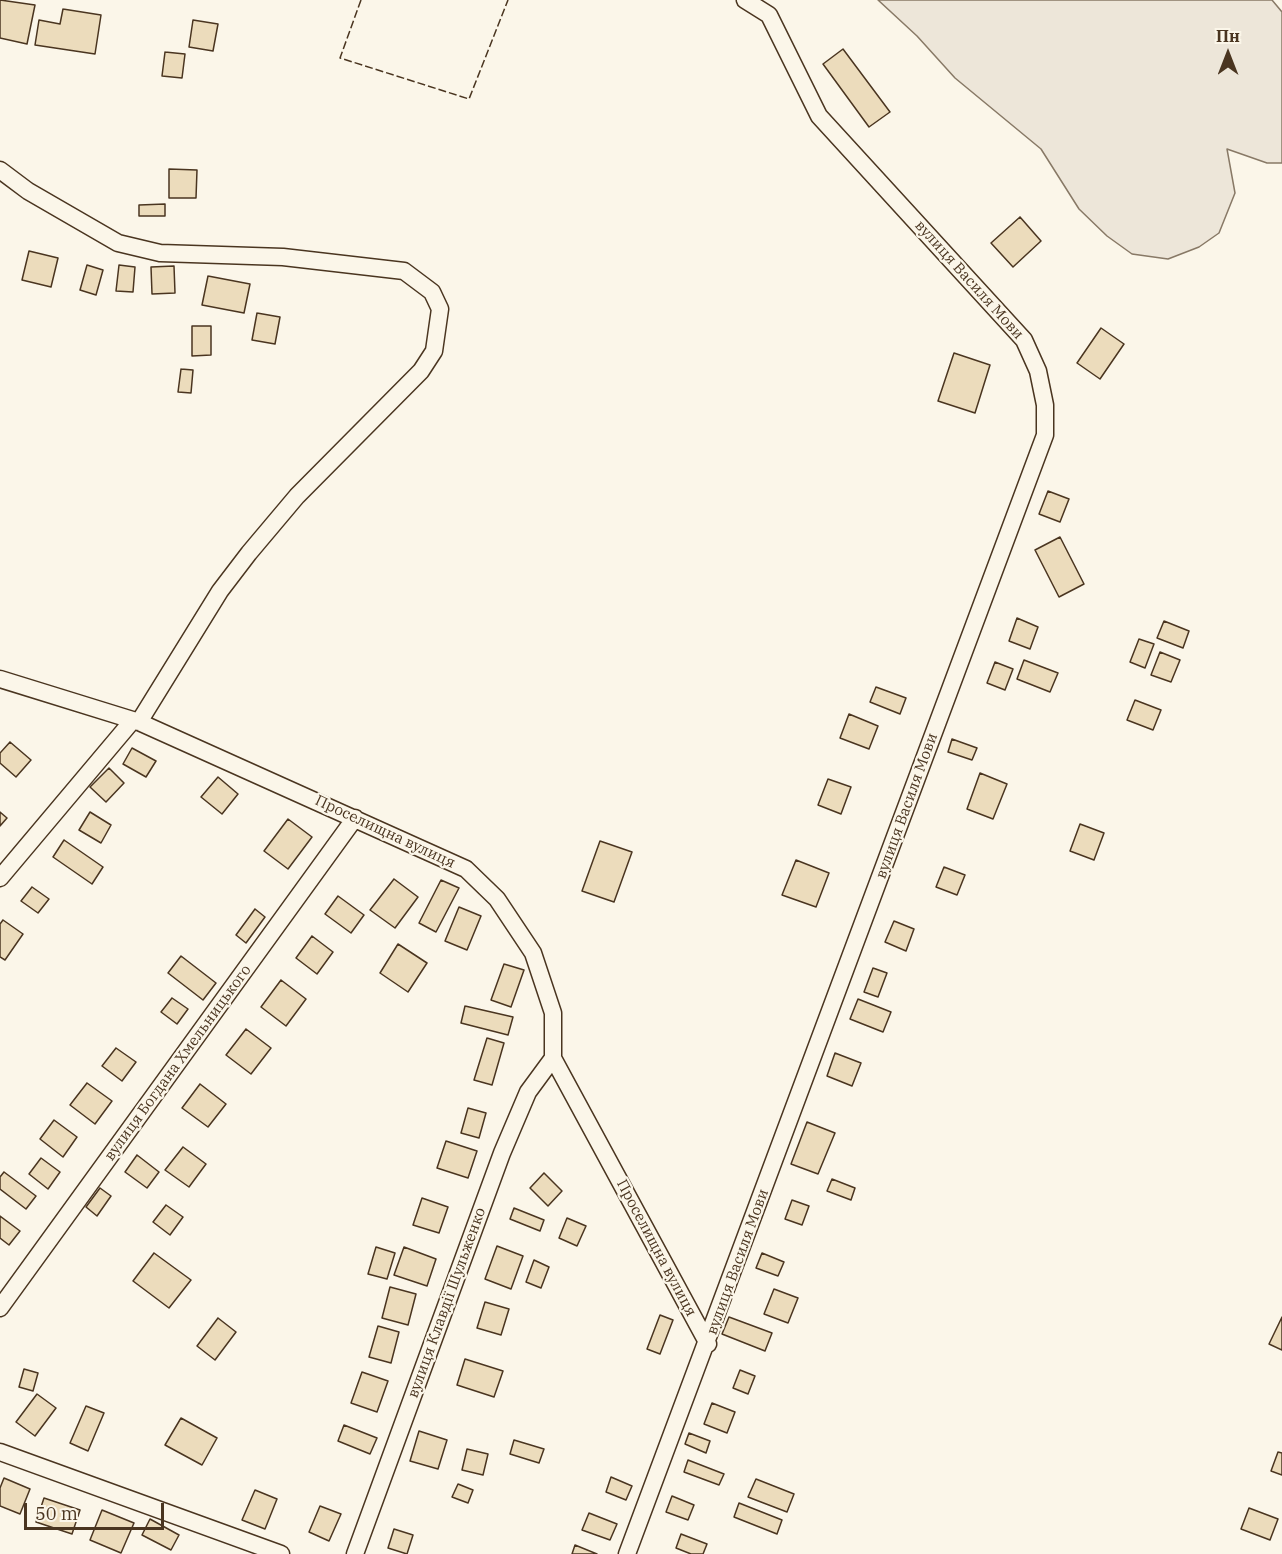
<!DOCTYPE html>
<html>
<head>
<meta charset="utf-8">
<style>
	body { margin:0 }
	#map { position:relative; width:1282px; height:1554px; overflow:hidden; background:#fbf6e9; font-family:"IBM Plex Serif",serif }
	canvas { display:block }
	.north { position:absolute; left:1198px; top:24px; width:60px; height:60px; -webkit-text-stroke:4px #fbf6e9; paint-order:stroke; rotate:0deg; font-size:16px; font-weight:700; line-height:24px; text-align:center; color:#4a3520 }
	.north::after { content:''; display:block; margin:auto; width:21px; height:27px; background:#4a3520; clip-path:polygon(50% 0,100% 100%,50% 72%,0 100%) }
	.scale { position:absolute; left:24px; top:1503px; width:140px; height:27px; box-sizing:border-box; border:3px solid #4a3520; border-top:0; padding-left:8px; font-size:18px; line-height:21px; white-space:nowrap; color:#4a3520; -webkit-text-stroke:4px #fbf6e9; paint-order:stroke }
</style>
</head>
<body>
<div id="map">
<canvas width="1282" height="1554"></canvas>
<div class="north">Пн</div>
<div class="scale">50 m</div>
</div>
<script>
const ctx = document.querySelector('canvas').getContext('2d');
ctx.lineJoin = 'round';
function fillPath(path, color) {
  ctx.fillStyle = color;
  ctx.fill(path, 'evenodd');
}
function shape(rows) {
  const path = new Path2D();
  for (const r of rows) {
    path.moveTo(r[0], r[1]);
    for (let i = 2; i < r.length; i += 2) path.lineTo(r[i], r[i + 1]);
  }
  return path;
}
function trace(path, color, width, dash) {
  ctx.strokeStyle = color;
  ctx.lineWidth = width;
  ctx.lineCap = dash ? 'butt' : 'round';
  ctx.setLineDash(dash || []);
  ctx.stroke(path);
}
function drawText(font, color, halo, rows, align = 'center') {
  ctx.font = font + ' "IBM Plex Serif",serif';
  ctx.lineWidth = 4.5;
  ctx.setLineDash([]);
  ctx.textBaseline = 'middle';
  ctx.strokeStyle = halo;
  ctx.fillStyle = color;
  for (const [text, x, y, turn = 0] of rows) {
    ctx.save();
    ctx.translate(x, y);
    ctx.rotate((+turn || 0) * Math.PI / 180);
    ctx.textAlign = isNaN(turn) ? turn : align;
    if (halo) ctx.strokeText(text, 0, 0);
    ctx.fillText(text, 0, 0);
    ctx.restore();
  }
}
const green = shape([
	[878,0,1272,0,1282,12,1282,163,1267,163,1227,149,1235,193,1219,233,1199,247,1168,259,1132,254,1107,236,1079,209,1041,149,955,78,917,36,878,0]
]);
fillPath(green, '#ede6d9');
trace(green, '#887966', 1.5);
const building = shape([
	[0,0,35,5,27,44,0,38,0,0],
	[63,9,101,15,95,54,35,45,39,20,60,24,63,9],
	[193,20,218,24,213,51,189,47,193,20],
	[843,49,890,112,869,127,823,64,843,49],
	[165,52,185,54,182,78,162,76,165,52],
	[169,169,197,170,196,198,169,198,169,169],
	[165,204,165,216,139,216,139,205,165,204],
	[1020,217,1041,241,1013,267,991,243,1020,217],
	[29,251,58,258,51,287,22,280,29,251],
	[87,265,103,270,96,295,80,290,87,265],
	[119,265,135,267,133,292,116,291,119,265],
	[174,266,175,293,152,294,151,267,174,266],
	[208,276,250,284,244,313,202,305,208,276],
	[257,313,280,317,275,344,252,340,257,313],
	[192,326,211,326,211,355,192,356,192,326],
	[1101,328,1124,344,1100,379,1077,363,1101,328],
	[954,353,990,365,975,413,938,401,954,353],
	[181,369,193,370,191,393,178,392,181,369],
	[1048,491,1069,499,1060,522,1039,514,1048,491],
	[1060,537,1084,584,1059,597,1035,550,1060,537],
	[1017,618,1038,627,1030,649,1009,641,1017,618],
	[1164,621,1189,631,1183,648,1157,638,1164,621],
	[1139,639,1154,644,1145,668,1130,662,1139,639],
	[1160,652,1180,660,1171,682,1151,675,1160,652],
	[1024,660,1058,673,1050,692,1017,679,1024,660],
	[995,662,1013,669,1005,690,987,683,995,662],
	[876,687,906,698,900,714,870,702,876,687],
	[1135,700,1161,710,1153,730,1127,720,1135,700],
	[849,714,878,726,869,749,840,738,849,714],
	[952,739,977,748,972,760,948,752,952,739],
	[10,742,31,760,16,777,0,763,0,753,10,742],
	[132,748,156,761,146,777,123,764,132,748],
	[109,768,124,783,106,802,90,787,109,768],
	[980,773,1007,784,993,819,967,809,980,773],
	[218,777,238,794,222,814,201,797,218,777],
	[828,779,851,787,841,814,818,805,828,779],
	[0,812,7,818,0,826,0,812],
	[90,812,111,825,101,843,79,830,90,812],
	[288,819,312,837,288,869,264,851,288,819],
	[1080,824,1104,833,1094,860,1070,851,1080,824],
	[64,840,103,867,92,884,53,857,64,840],
	[600,841,632,852,614,902,582,891,600,841],
	[796,860,829,873,816,907,782,895,796,860],
	[944,867,965,875,957,895,936,887,944,867],
	[394,879,418,897,395,928,370,910,394,879],
	[441,880,459,888,436,932,419,923,441,880],
	[32,887,49,899,38,913,21,901,32,887],
	[338,896,364,915,351,933,325,914,338,896],
	[459,907,481,916,467,950,445,941,459,907],
	[255,909,265,917,246,943,236,935,255,909],
	[3,920,23,934,5,960,0,957,0,924,3,920],
	[894,921,914,929,906,951,885,942,894,921],
	[312,936,333,952,317,974,296,958,312,936],
	[398,944,427,963,408,992,380,973,398,944],
	[181,956,216,983,203,1000,168,973,181,956],
	[504,964,524,970,511,1007,491,1000,504,964],
	[873,968,887,973,878,997,864,992,873,968],
	[281,980,306,999,286,1026,261,1007,281,980],
	[172,998,188,1009,177,1024,161,1012,172,998],
	[858,999,891,1012,883,1032,850,1019,858,999],
	[465,1006,513,1017,508,1035,461,1023,465,1006],
	[246,1029,271,1048,251,1074,226,1055,246,1029],
	[487,1038,504,1043,492,1085,474,1080,487,1038],
	[116,1048,136,1062,122,1081,102,1066,116,1048],
	[835,1053,861,1063,852,1086,827,1076,835,1053],
	[87,1083,112,1101,95,1124,70,1105,87,1083],
	[200,1084,226,1104,208,1127,182,1108,200,1084],
	[468,1108,486,1113,479,1138,461,1133,468,1108],
	[54,1120,77,1137,63,1157,40,1139,54,1120],
	[807,1122,835,1133,818,1174,791,1164,807,1122],
	[446,1141,477,1151,468,1178,437,1168,446,1141],
	[183,1147,206,1164,189,1187,165,1170,183,1147],
	[137,1155,159,1172,147,1188,125,1172,137,1155],
	[41,1158,60,1172,48,1189,29,1174,41,1158],
	[4,1172,36,1196,26,1209,0,1189,0,1177,4,1172],
	[544,1173,562,1191,548,1206,530,1188,544,1173],
	[832,1179,855,1188,851,1200,827,1191,832,1179],
	[100,1188,111,1196,97,1216,86,1207,100,1188],
	[422,1198,448,1207,439,1233,413,1225,422,1198],
	[792,1200,809,1206,802,1225,785,1219,792,1200],
	[166,1205,183,1217,170,1235,153,1222,166,1205],
	[514,1208,544,1220,540,1231,510,1219,514,1208],
	[0,1216,20,1231,9,1245,0,1238,0,1216],
	[567,1218,586,1226,577,1246,559,1238,567,1218],
	[497,1246,523,1256,511,1289,485,1279,497,1246],
	[376,1247,395,1253,387,1279,368,1274,376,1247],
	[404,1247,436,1259,427,1286,394,1275,404,1247],
	[154,1253,191,1280,169,1308,133,1281,154,1253],
	[762,1253,784,1262,778,1276,756,1268,762,1253],
	[534,1260,549,1267,541,1288,526,1282,534,1260],
	[390,1287,416,1294,408,1325,382,1318,390,1287],
	[774,1289,798,1298,788,1323,764,1314,774,1289],
	[485,1302,509,1309,501,1335,477,1328,485,1302],
	[660,1315,673,1320,660,1354,647,1349,660,1315],
	[729,1317,772,1333,765,1351,722,1334,729,1317],
	[1282,1317,1282,1350,1269,1344,1282,1317],
	[218,1318,236,1332,215,1360,197,1346,218,1318],
	[378,1326,399,1332,391,1363,369,1357,378,1326],
	[465,1359,503,1371,494,1397,457,1385,465,1359],
	[24,1369,38,1373,33,1391,19,1387,24,1369],
	[740,1370,755,1376,748,1394,733,1388,740,1370],
	[362,1372,388,1381,377,1412,351,1403,362,1372],
	[37,1394,56,1408,35,1436,16,1422,37,1394],
	[712,1403,735,1412,727,1433,704,1424,712,1403],
	[86,1406,104,1413,88,1451,70,1443,86,1406],
	[181,1418,217,1438,202,1465,165,1445,181,1418],
	[344,1425,377,1438,370,1454,338,1441,344,1425],
	[419,1431,447,1440,438,1469,410,1461,419,1431],
	[689,1433,710,1441,706,1453,685,1444,689,1433],
	[514,1440,544,1449,539,1463,510,1454,514,1440],
	[467,1449,488,1454,483,1475,462,1470,467,1449],
	[1278,1452,1282,1453,1282,1475,1271,1471,1278,1452],
	[688,1460,724,1474,719,1485,684,1472,688,1460],
	[611,1477,632,1486,626,1500,606,1492,611,1477],
	[4,1478,30,1489,20,1514,0,1506,0,1488,4,1478],
	[756,1479,794,1494,787,1512,748,1497,756,1479],
	[458,1484,473,1490,468,1503,452,1497,458,1484],
	[255,1490,277,1499,265,1529,242,1520,255,1490],
	[672,1496,694,1505,688,1520,666,1512,672,1496],
	[44,1498,80,1510,72,1534,36,1522,44,1498],
	[739,1503,782,1520,777,1534,734,1517,739,1503],
	[320,1506,341,1514,329,1541,309,1532,320,1506],
	[1249,1508,1278,1519,1270,1540,1241,1529,1249,1508],
	[102,1510,134,1523,121,1553,90,1540,102,1510],
	[589,1513,617,1524,610,1540,582,1530,589,1513],
	[150,1519,179,1535,171,1550,142,1535,150,1519],
	[394,1529,413,1535,407,1554,388,1548,394,1529],
	[681,1534,707,1544,703,1554,691,1554,676,1548,681,1534],
	[575,1545,597,1554,572,1554,575,1545]
]);
fillPath(building, '#ecdcbc');
trace(building, '#4a3520', 1.5);
const street = shape([
	[0,170,28,191,118,243,160,253,283,257,404,271,432,292,440,309,434,351,421,371,297,496,249,553,220,591,139,722],
	[0,679,139,722,466,869,497,899,533,953,553,1013,553,1058,708,1344],
	[0,878,133,720],
	[0,1308,355,818],
	[0,1452,281,1554],
	[355,1554,502,1153,528,1092,553,1058],
	[627,1554,1045,435,1045,405,1038,371,1024,340,819,116,769,15,745,0]
]);
trace(street, '#4a3520', 19);
trace(street, '#fbf6e9', 16);
trace(shape([
	[361,0,340,58,469,99,508,0]
]), '#4a3520', 1.5, [8, 3]);
drawText('15px', '#4a3520', '#fbf6e9', [
	["вулиця Василя Мови",969,280,48],
	["вулиця Василя Мови",907,806,-70],
	["Проселищна вулиця",385,832,25],
	["вулиця Богдана Хмельницького",178,1063,-54],
	["Проселищна вулиця",656,1248,62],
	["вулиця Василя Мови",738,1262,-70],
	["вулиця Клавдії Шульженко",447,1303,-70]
]);
</script>
</body>
</html>
